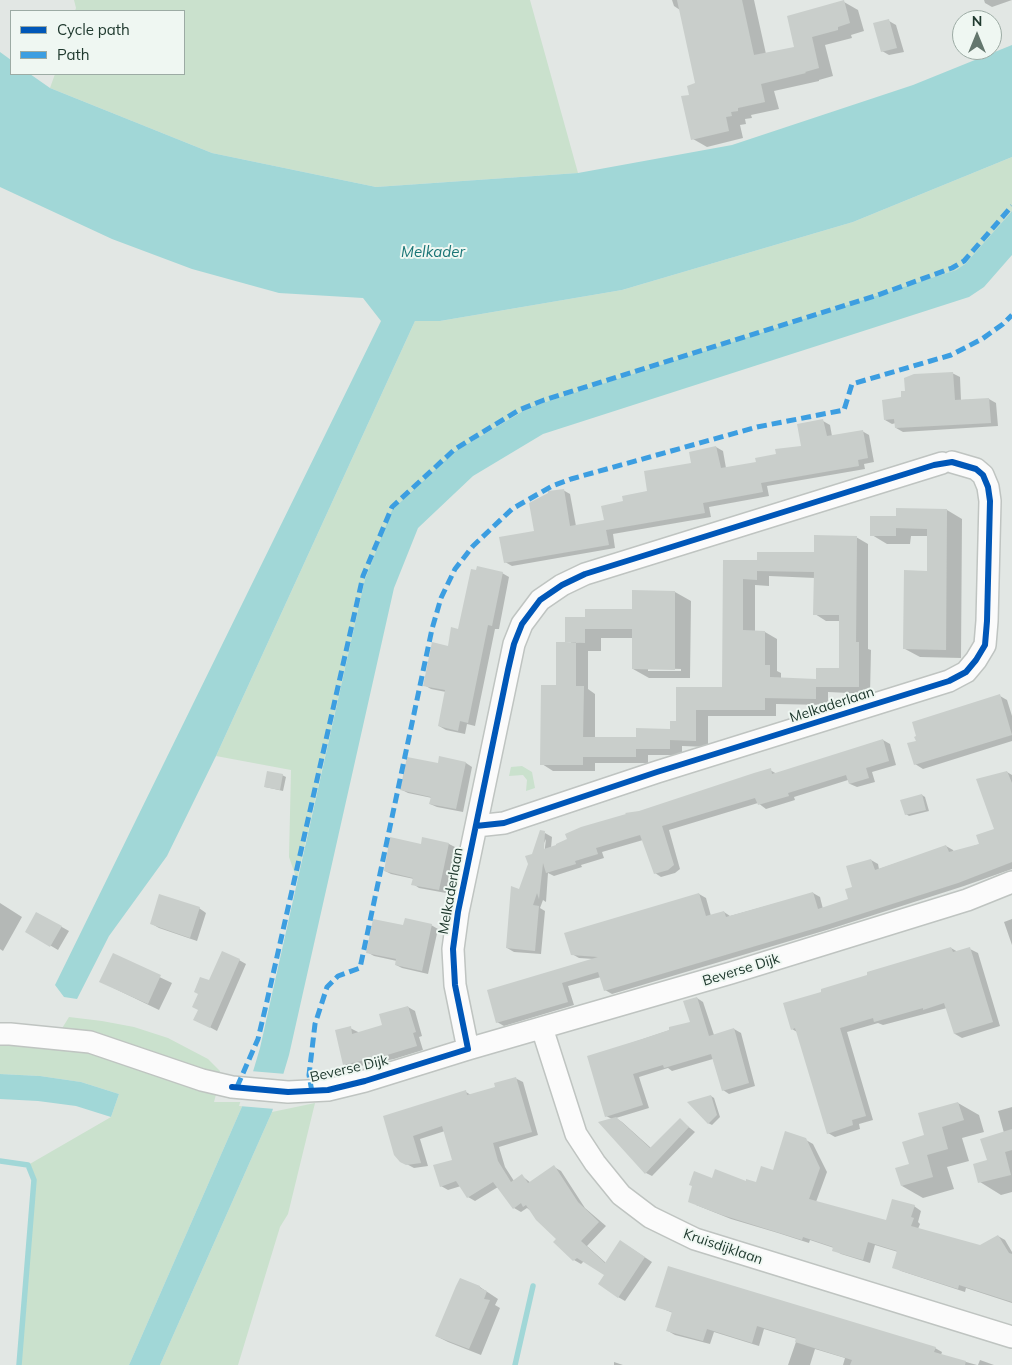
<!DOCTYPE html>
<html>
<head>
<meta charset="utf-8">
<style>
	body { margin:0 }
	#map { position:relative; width:1012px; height:1365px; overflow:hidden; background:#e2e7e4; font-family:Mulish,sans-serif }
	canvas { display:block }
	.legend { position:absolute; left:10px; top:10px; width:175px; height:65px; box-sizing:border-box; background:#eff7f2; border:1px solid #9caba4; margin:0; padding:6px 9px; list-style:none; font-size:15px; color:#203a2f }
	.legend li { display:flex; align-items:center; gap:10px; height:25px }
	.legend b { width:25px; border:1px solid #9caba4 }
	.north { position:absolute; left:952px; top:10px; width:50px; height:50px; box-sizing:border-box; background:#eff7f2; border:1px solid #9caba4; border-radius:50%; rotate:0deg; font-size:14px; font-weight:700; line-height:20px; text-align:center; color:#203a2f }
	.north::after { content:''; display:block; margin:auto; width:18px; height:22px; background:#64776e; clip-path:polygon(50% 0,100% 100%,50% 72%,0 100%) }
</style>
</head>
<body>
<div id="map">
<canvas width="1012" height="1365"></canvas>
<ul class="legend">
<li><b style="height:6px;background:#0057b8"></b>Cycle path</li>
<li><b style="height:6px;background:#3c9ee1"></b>Path</li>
</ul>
<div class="north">N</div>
</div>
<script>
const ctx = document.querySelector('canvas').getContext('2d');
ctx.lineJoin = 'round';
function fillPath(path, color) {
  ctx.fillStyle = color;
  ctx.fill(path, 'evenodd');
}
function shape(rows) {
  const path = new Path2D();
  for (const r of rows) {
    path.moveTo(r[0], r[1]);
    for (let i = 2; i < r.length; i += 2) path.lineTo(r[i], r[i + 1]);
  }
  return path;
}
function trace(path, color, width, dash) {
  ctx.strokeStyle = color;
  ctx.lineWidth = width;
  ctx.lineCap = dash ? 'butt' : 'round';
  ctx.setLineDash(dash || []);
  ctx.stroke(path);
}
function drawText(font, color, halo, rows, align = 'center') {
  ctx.font = font + ' Mulish,sans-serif';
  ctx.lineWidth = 4;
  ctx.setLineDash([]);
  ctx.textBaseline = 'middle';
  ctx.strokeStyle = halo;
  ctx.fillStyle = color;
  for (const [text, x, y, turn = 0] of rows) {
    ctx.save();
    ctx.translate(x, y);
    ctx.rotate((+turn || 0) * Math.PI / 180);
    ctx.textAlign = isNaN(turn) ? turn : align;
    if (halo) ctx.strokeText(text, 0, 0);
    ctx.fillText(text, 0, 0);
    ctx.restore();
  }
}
fillPath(shape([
	[74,0,530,0,578,173,376,187,212,153,50,88,55,74,184,74,184,11,75,11,76,8],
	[1012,157,1012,211,965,264,956,270,530,407,454,452,392,510,365,579,297,880,289,857,291,770,216,756,415,321,440,321,622,290,853,222],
	[522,766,532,772,535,788,526,791,527,780,523,775,509,776,511,767],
	[69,1017,102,1021,134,1027,168,1038,208,1059,220,1071,221,1075,214,1102,244,1102,129,1365,19,1365,34,1180,28,1165,111,1117,119,1094,81,1082,40,1076,0,1074,0,1041,53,1043],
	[315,1103,288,1214,280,1227,238,1365,160,1365,272,1112]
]), '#cae1cd');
fillPath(shape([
	[1012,45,1012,157,853,222,622,290,440,321,415,321,216,756,167,856,109,936,77,999,64,997,55,985,381,321,363,298,279,293,192,269,112,239,0,187,0,52,11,60,11,74,30,74,50,88,212,153,376,187,578,173,732,145,913,85],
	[1012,211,1012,255,984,287,969,297,543,434,473,476,418,528,394,588,289,1055,272,1112,160,1365,129,1365,244,1102,260,1048,365,579,392,510,454,452,530,407,956,270,965,264],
	[0,1074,40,1076,81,1082,119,1094,111,1117,76,1106,38,1101,0,1099]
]), '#a1d7d7');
fillPath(shape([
	[250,1071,286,1074,275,1109,239,1106]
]), '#e2e7e4');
fillPath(shape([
	[672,0,754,0,766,54,795,48,844,2,858,10,864,31,851,35,852,38,825,45,833,76,819,80,819,81,774,91,779,109,751,115,752,118,745,119,746,124,740,125,743,138,707,147,693,139,691,96,697,84,680,10,674,6],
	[984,0,1012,0,992,7,985,3],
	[889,21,896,25,904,52,889,55,882,51],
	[952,373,960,377,961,400,989,399,996,403,998,426,903,432,896,428,896,423,892,424,885,420,906,392],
	[823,421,830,425,832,436,862,431,869,435,874,462,864,464,865,469,767,486,769,496,709,507,711,517,613,534,615,548,512,566,505,562,535,532,563,490,570,494,576,526,605,521,625,502,648,492,716,447,723,451,726,468,757,463,803,447],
	[947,510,962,519,961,658,920,657,905,649,928,572,928,536,911,536,910,544,887,544,872,535,897,517],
	[856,537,868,544,868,649,871,650,870,694,828,692,828,705,776,704,776,716,708,716,708,747,682,746,682,755,648,755,648,763,595,763,595,771,553,771,542,764,557,687,570,644,586,619,634,610,675,592,691,601,690,678,649,678,633,669,634,638,601,638,601,651,588,651,588,689,595,694,595,738,638,738,671,730,677,722,723,688,725,561,757,561,815,553],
	[769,576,815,578,815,614,826,621,840,621,840,669,816,680,781,679,781,673,777,671,777,639,765,632,755,632,755,585,769,586],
	[648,668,681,669,681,671,648,671],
	[502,573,509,577,499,629,495,629,475,726,467,724,465,734,446,730,439,726,446,692,431,689,424,685,459,630],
	[1000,696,1007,700,1012,716,1012,741,923,769,915,764,917,741],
	[883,740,890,744,896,765,872,772,875,782,857,787,850,784,848,780,794,797,795,800,766,809,758,803,669,830,680,869,675,873,661,877,655,873,643,840,602,852,604,858,581,865,582,867,554,876,548,873,546,902,543,900,540,908,545,911,541,954,514,952,507,948,520,890,533,855,545,833,552,837,551,848,639,812,770,770,777,774],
	[546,839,544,855,543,845],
	[440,757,466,763,472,767,463,812,437,807,430,804,432,798,408,793,402,790,439,765],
	[1007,772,1012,775,1012,869,964,886,830,929,612,994,605,990,601,977,568,986,574,1005,504,1026,497,1022,594,959,579,958,572,954,699,894,706,898,711,916,724,912,730,916,813,893,820,897,823,909,850,900,854,888,871,860,878,864,879,869,946,846,953,850,954,852,980,844,996,829],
	[282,775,286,777,283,791,265,787],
	[922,795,925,797,929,811,909,816,906,814],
	[449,844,455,847,446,893,419,888,413,884,414,879,391,874,385,871,422,845],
	[0,903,22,917,3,951,0,949],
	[199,908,206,913,197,941,159,928,152,924],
	[37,913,69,931,58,950,26,931],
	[1012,919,1012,945,1004,922],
	[431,925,438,929,428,974,402,968,396,965,397,961,374,956,367,952,404,926],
	[951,948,958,952,970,949,978,953,1000,1026,962,1038,955,1034,947,1008,883,1025,878,1023,847,1032,873,1120,859,1124,860,1129,835,1137,828,1133,797,1032,792,1029,823,993],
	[113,955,172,983,159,1010,101,982],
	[239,960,246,964,217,1031,202,1023,199,1010,209,982],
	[697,998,703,1002,714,1035,734,1029,741,1033,755,1086,729,1094,723,1090,713,1059,672,1071,668,1068,639,1077,649,1108,616,1118,622,1122,651,1148,680,1120,695,1132,652,1176,646,1173,612,1119,606,1116,589,1057,691,1023],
	[408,1007,415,1011,422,1036,419,1037,423,1050,394,1059,351,1068,344,1064,350,1028,358,1032,358,1034,384,1026],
	[515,1078,523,1082,538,1135,499,1147,505,1167,514,1181,522,1176,531,1183,554,1167,561,1171,585,1208,606,1226,587,1246,606,1263,628,1246,652,1262,625,1301,618,1297,606,1275,584,1261,581,1264,574,1260,555,1242,558,1239,531,1211,527,1208,521,1212,514,1208,498,1187,475,1201,468,1197,461,1186,448,1190,441,1186,454,1161,445,1131,420,1139,428,1166,414,1168,399,1160,385,1117,466,1092,471,1095,497,1087],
	[711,1096,714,1098,720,1117,712,1125,708,1123],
	[958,1103,979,1115,984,1132,962,1138,969,1161,947,1167,954,1189,923,1198,902,1186,926,1136],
	[1012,1107,1012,1192,1001,1195,980,1182,988,1161,1004,1133,998,1111],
	[806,1140,813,1144,827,1172,816,1202,887,1222,914,1206,921,1211,918,1222,920,1224,918,1229,980,1246,998,1236,1005,1240,1012,1252,1012,1303,966,1288,965,1292,901,1271,894,1267,898,1252,875,1245,870,1263,841,1254,834,1250,834,1248,810,1240,809,1243,778,1233,731,1219,696,1205,713,1179,757,1184,774,1172],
	[480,1287,498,1299,495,1305,500,1308,481,1355,448,1342,436,1336],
	[656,1306,935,1348,942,1352,941,1355,977,1365,843,1365,845,1358,815,1349,810,1365,788,1365,797,1339,764,1329,759,1346,714,1332,710,1344,675,1335,668,1331,673,1313],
	[980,1360,994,1365,978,1365],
	[614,1362,623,1365,614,1365]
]), '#0003');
trace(shape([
	[0,1161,28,1165,34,1180,19,1365],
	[515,1365,533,1286]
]), '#a1d7d7', 5.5);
fillPath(shape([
	[677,0,742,0,754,55,794,47,787,16,844,0,850,23,838,27,838,30,812,37,819,68,805,72,806,73,761,84,765,102,738,108,738,111,731,112,732,116,726,117,729,131,691,140,681,96,689,95,687,86,695,83],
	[889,19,897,48,881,52,873,23],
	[953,372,955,400,989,398,991,423,895,428,894,419,884,420,882,400,901,397,901,391,905,391,904,378,914,374],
	[823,419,827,436,863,430,868,458,858,460,859,466,761,483,763,492,703,503,705,513,606,530,609,545,504,563,499,537,534,531,529,503,548,493,548,491,564,489,570,526,604,520,601,506,623,501,622,496,647,491,644,471,691,463,689,452,716,446,721,468,756,462,755,458,776,454,775,449,801,446,797,424],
	[896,508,947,509,946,650,903,649,904,570,927,571,927,529,896,528,896,536,870,536,870,516,896,516],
	[814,535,857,536,856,642,859,642,859,687,816,687,816,668,839,668,839,615,813,615,814,572,757,571,757,552,814,552],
	[723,560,757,560,757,580,743,579,743,630,765,631,765,665,770,665,770,677,816,679,816,699,765,698,765,710,696,710,696,741,670,740,670,749,636,749,636,757,583,757,583,765,540,765,541,685,556,685,556,642,576,642,576,686,584,686,583,737,636,737,636,728,670,729,670,721,676,721,676,687,722,687],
	[477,566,503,572,492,626,488,625,468,723,460,721,458,731,438,726,445,690,423,686,432,642,448,646,451,627,458,629,471,569,476,570],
	[632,590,675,591,675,670,632,669,632,629,585,629,585,643,565,642,565,617,585,617,585,609,632,609],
	[1000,694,1012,735,914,765,907,743,916,741,914,737,916,736,912,722],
	[883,739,889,761,866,768,869,778,849,784,846,775,788,793,789,796,758,805,755,798,662,826,674,865,668,870,654,874,640,835,596,848,598,854,575,861,576,864,546,873,543,863,539,899,537,893,533,905,539,906,535,951,506,948,511,886,519,889,528,864,525,856,532,854,540,830,545,831,544,849,556,845,556,844,567,839,565,834,581,827,626,814,625,813,639,811,754,773,771,768,772,774],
	[439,756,466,762,456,809,429,804,431,797,400,790,407,757,438,763],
	[267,771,283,774,280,790,264,787],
	[1007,771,1012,783,1012,862,958,883,823,926,604,991,598,972,562,983,568,1002,496,1023,487,990,598,957,571,955,564,933,699,893,706,916,724,911,726,917,813,892,818,909,848,899,845,889,852,887,846,866,871,859,875,870,946,845,949,852,979,844,976,835,994,829,976,779],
	[922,794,926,810,905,815,900,800],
	[390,837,421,844,422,837,449,843,439,890,411,885,413,878,384,871],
	[159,894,200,907,190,938,150,924],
	[36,912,62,926,50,947,25,932],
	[405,918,432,924,422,971,395,965,396,959,366,953,373,919,403,925],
	[951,947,953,952,970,947,993,1022,954,1034,944,1003,923,1010,923,1008,874,1022,873,1018,840,1028,866,1116,852,1120,853,1125,827,1134,795,1028,791,1030,783,1003,821,992,821,989,867,975,867,972],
	[222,951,240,959,210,1028,193,1020,198,1010,192,1007,198,994,194,992,200,977,209,980],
	[113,953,161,975,148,1004,99,982],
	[697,997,709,1036,734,1028,749,1083,722,1091,711,1054,664,1068,663,1065,633,1074,643,1105,605,1117,587,1056,642,1039,669,1030,669,1027,690,1022,683,1001],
	[408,1006,416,1032,413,1033,417,1046,387,1055,343,1065,335,1030,351,1026,352,1034,382,1025,379,1014],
	[516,1077,532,1132,493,1143,498,1161,511,1182,522,1174,528,1183,554,1165,578,1202,599,1222,581,1241,605,1263,620,1240,645,1257,618,1298,598,1284,604,1275,577,1258,573,1261,553,1242,556,1239,536,1220,526,1205,523,1207,521,1203,513,1209,493,1182,467,1198,456,1181,440,1187,433,1165,452,1160,442,1126,413,1136,421,1163,406,1165,400,1162,394,1155,383,1116,466,1090,467,1095,495,1087,494,1083],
	[711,1095,717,1115,708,1124,687,1102],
	[958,1102,964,1120,942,1127,948,1149,927,1155,933,1177,901,1186,895,1168,909,1164,902,1142,924,1135,918,1113],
	[616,1117,650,1148,680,1118,689,1127,645,1174,598,1122],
	[1012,1129,1012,1150,1005,1152,1011,1175,978,1183,973,1164,987,1160,980,1139],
	[785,1131,806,1138,820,1168,809,1199,886,1220,892,1199,915,1205,911,1217,914,1218,911,1226,980,1245,998,1235,1009,1253,1012,1254,1012,1302,959,1285,958,1289,892,1268,897,1251,868,1242,863,1260,832,1251,833,1247,803,1237,802,1240,722,1215,688,1202,692,1186,689,1185,694,1171,712,1178,715,1169,746,1181,746,1179,756,1182,761,1166,773,1170],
	[668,1266,936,1347,934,1352,966,1361,965,1365,850,1365,852,1360,795,1342,796,1338,757,1326,752,1343,707,1329,703,1341,666,1331,672,1312,655,1307],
	[460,1278,480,1286,480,1288,487,1291,484,1299,490,1300,469,1349,435,1336,456,1286]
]), '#c9cecb');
const street = shape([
	[476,826,504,823,657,772,949,681,966,672,976,660,985,645,987,621,990,501,988,487,983,475,976,469,952,462],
	[542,1028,576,1134,595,1163,621,1195,650,1217,695,1239,1012,1337],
	[0,1034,10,1034,90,1042,202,1080,232,1087,288,1092,328,1090,365,1081,468,1049,731,973,967,900,1012,882],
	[468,1049,455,985,453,949,458,912,514,644,522,624,540,600,562,585,585,574,942,463]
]);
trace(street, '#bfc4c1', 24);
trace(street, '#fbfbfb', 21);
trace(shape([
	[237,1087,258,1039,267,1001,363,576,392,507,455,449,519,410,544,400,878,295,952,268,964,261,1012,206],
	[312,1092,309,1075,315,1024,327,987,338,976,360,968,432,629,441,598,455,569,473,546,512,509,552,486,571,479,757,427,844,410,852,384,951,355,982,339,1003,324,1012,315]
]), '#3c9ee1', 5, [10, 5]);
trace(shape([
	[232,1087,288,1092,328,1090,365,1081,468,1049,455,985,453,949,458,912,508,670,514,644,522,624,540,600,562,585,585,574,934,465,952,462,976,469,983,475,988,487,990,501,987,621,985,645,976,660,966,672,949,681,657,772,504,823,476,826]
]), '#0057b8', 6);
drawText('14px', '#203a2f', '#eff7f2', [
	["Melkaderlaan",832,705,-18],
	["Melkaderlaan",451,891,-80],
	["Beverse Dijk",741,970,-17],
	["Beverse Dijk",349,1069,-13],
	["Kruisdijklaan",723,1247,19]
]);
drawText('italic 15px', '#1a7576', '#eff7f2', [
	["Melkader",433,252]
]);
</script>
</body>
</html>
